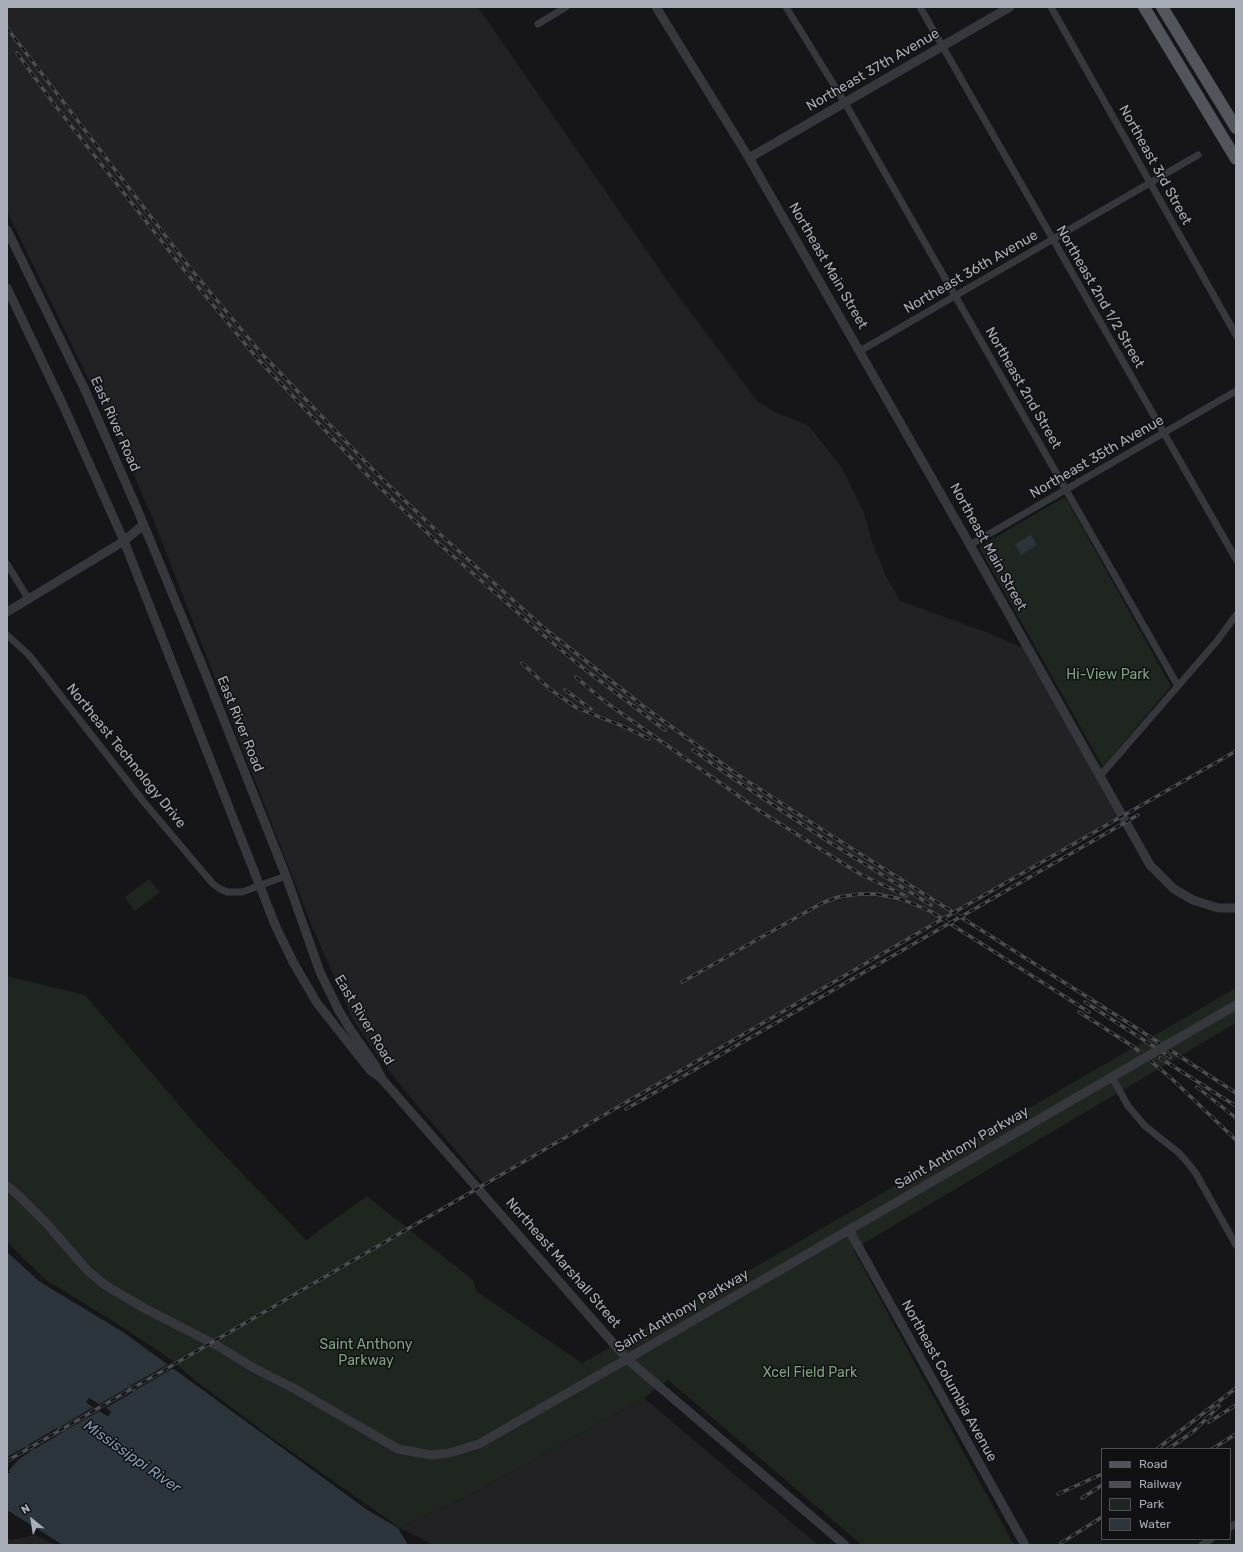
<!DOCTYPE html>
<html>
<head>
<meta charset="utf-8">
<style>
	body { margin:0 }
	#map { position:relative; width:1243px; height:1552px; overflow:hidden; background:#161618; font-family:Rubik,sans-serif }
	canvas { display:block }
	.frame { position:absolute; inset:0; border:8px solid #a8adb8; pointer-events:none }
	.legend { position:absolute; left:1101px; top:1448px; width:130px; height:92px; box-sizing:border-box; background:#111113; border:1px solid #4d4f55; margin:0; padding:5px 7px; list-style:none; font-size:12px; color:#a8adb8 }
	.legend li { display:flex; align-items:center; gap:8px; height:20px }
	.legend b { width:20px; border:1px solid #4d4f55 }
	.north { position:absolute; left:12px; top:1500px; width:40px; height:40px; -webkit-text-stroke:3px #111113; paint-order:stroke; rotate:330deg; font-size:11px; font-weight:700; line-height:16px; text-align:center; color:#a8adb8 }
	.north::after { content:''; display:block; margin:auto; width:14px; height:18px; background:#a8adb8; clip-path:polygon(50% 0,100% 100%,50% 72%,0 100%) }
</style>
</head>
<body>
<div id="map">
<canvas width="1243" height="1552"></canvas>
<div class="frame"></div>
<ul class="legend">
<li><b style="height:5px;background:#53555c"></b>Road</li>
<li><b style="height:5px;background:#4a4c52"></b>Railway</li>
<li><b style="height:11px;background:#1e261f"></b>Park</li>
<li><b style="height:11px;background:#2c353c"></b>Water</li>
</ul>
<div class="north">N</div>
</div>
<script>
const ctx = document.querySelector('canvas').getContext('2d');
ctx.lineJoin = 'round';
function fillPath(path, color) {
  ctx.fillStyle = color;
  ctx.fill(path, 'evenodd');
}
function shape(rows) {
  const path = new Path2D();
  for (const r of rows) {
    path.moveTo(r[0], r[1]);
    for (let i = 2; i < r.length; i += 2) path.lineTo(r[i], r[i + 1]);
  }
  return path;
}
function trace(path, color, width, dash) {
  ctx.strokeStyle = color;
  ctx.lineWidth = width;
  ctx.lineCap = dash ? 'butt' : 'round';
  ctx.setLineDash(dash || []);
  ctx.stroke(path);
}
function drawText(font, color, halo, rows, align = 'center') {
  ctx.font = font + ' Rubik,sans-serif';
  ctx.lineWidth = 3;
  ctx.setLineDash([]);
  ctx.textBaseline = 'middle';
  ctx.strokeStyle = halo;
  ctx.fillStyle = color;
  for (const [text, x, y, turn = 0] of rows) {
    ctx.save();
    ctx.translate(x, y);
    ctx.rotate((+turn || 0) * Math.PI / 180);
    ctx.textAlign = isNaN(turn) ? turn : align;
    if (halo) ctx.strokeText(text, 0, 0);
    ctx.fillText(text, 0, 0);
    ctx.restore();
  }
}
fillPath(shape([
	[7,7,478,7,671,286,758,402,775,412,809,426,842,468,864,513,872,542,886,576,900,601,986,632,1023,648,1120,818,483,1183,406,1092,378,1056,353,1020,309,919,153,519,124,452,7,211],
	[644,1398,818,1545,434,1545,400,1528,470,1495],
	[36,1535,55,1545,7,1545,7,1537,10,1540]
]), '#222225');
fillPath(shape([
	[1065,497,1171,686,1103,767,979,547],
	[149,879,160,892,135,911,125,897],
	[7,976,85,995,198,1127,306,1240,367,1196,474,1281,476,1291,582,1363,769,1259,1236,988,1236,1023,854,1249,853,1249,1014,1545,862,1545,668,1380,644,1398,470,1495,400,1528,272,1438,196,1381,169,1358,110,1319,46,1280,7,1242]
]), '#1e261f');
fillPath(shape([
	[1031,535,1037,545,1021,555,1015,544],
	[7,1252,40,1282,123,1332,366,1509,398,1528,408,1545,63,1545,7,1510,7,1473,11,1473,7,1470],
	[89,1398,111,1411,110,1415,107,1416,87,1403,86,1402]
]), '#2c353c');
fillPath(shape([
	[170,1363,175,1367,136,1390,130,1386],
	[127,1388,133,1392,104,1409,98,1405],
	[95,1406,101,1410,66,1430,60,1427],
	[57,1428,63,1432,35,1449,28,1445],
	[25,1447,32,1450,18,1460,7,1473,7,1466,9,1464,7,1464,7,1457]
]), '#161618');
trace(shape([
	[786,7,845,103,1178,686],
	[920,7,1236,559],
	[1051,7,1236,335],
	[538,24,566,7],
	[860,351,1198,155],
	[970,545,1236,391],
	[7,564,29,600],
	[7,635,29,655,143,801,213,884,220,889,227,892,242,892,286,876],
	[1100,776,1217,641,1236,615],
	[1112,1077,1128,1106,1145,1126,1179,1153,1187,1162,1195,1172,1236,1245],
	[1230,1527,1236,1524],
	[1202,1545,1211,1539]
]), '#37383d', 7);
trace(shape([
	[656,7,749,158,970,545,1150,865,1174,889,1193,900,1218,908,1236,908],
	[749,158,1010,7],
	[7,230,86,392,138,511,202,665,286,876,320,972,339,1011,352,1032,375,1065,382,1079,627,1359,845,1545],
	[7,288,63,405,124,541,276,927,293,962,317,1003,370,1070,381,1078],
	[7,612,124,541,143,525],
	[7,1186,17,1194,47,1224,88,1271,105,1285,144,1308,216,1345,254,1368,295,1389,398,1449,431,1455,449,1453,479,1444,627,1359,1141,1060],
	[849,1230,1025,1545]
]), '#37383d', 9);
trace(shape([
	[1144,7,1236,159],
	[1162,7,1236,128]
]), '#53555c', 12);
const rail = shape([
	[7,28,190,268,261,353,376,473,442,536,544,628,647,709,738,775,832,836,1138,1029,1236,1093],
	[17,53,54,104,185,271,256,357,370,478,436,541,541,633,578,664,665,730],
	[522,663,551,690,577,708,627,728,649,739],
	[576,677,604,701,760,811,860,874,906,896],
	[565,690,591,709],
	[693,750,734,779,826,840,931,905],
	[682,982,822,903,838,897,860,894,876,894,901,899,930,911,1089,1012],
	[1085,1002,1170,1057],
	[1079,1012,1134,1047,1172,1079,1236,1140],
	[1160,1058,1236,1106],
	[1197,1087,1236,1118],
	[626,1109,1138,815],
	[1209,1422,1236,1405],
	[1157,1449,1236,1388],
	[1168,1449,1194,1431,1219,1406],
	[1212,1449,1236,1434],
	[7,1461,939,921,1236,751],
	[1058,1494,1102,1474],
	[1082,1498,1102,1485],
	[1061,1543,1102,1517]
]);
trace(rail, '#4a4c52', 3.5);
trace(rail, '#111113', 2, [6]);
trace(shape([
	[1141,1060,1236,1005]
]), '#37383d', 9);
drawText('14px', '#a8adb8', '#111113', [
	["Northeast 37th Avenue",873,70,-30],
	["Northeast 3rd Street",1155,165,61],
	["Northeast Main Street",828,266,60],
	["Northeast 36th Avenue",971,272,-30],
	["Northeast 2nd 1/2 Street",1100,297,60],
	["Northeast 2nd Street",1023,388,60],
	["East River Road",115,424,66],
	["Northeast 35th Avenue",1097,457,-30],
	["Northeast Main Street",988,547,61],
	["East River Road",240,724,68],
	["Northeast Technology Drive",126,756,51],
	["East River Road",364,1020,59],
	["Saint Anthony Parkway",962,1148,-30],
	["Northeast Marshall Street",563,1263,49],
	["Saint Anthony Parkway",682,1311,-30],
	["Northeast Columbia Avenue",949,1381,61]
]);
drawText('14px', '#7fa381', '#111113', [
	["Hi-View Park",1108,675],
	["Saint Anthony",366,1345],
	["Parkway",366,1361],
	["Xcel Field Park",810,1373]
]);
drawText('italic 15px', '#7f9bb3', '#111113', [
	["Mississippi River",132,1457,35]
]);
</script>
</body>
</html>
